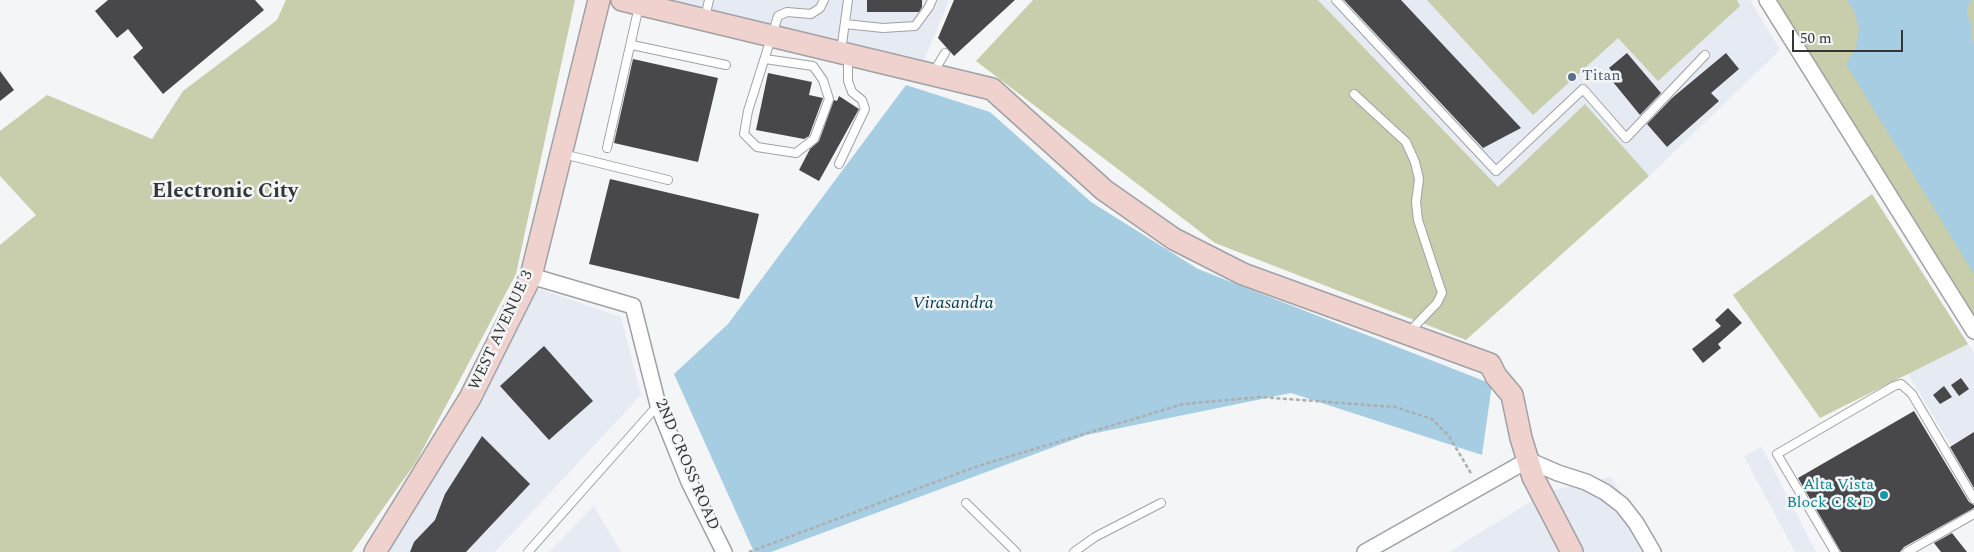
<!DOCTYPE html>
<html>
<head>
<meta charset="utf-8">
<style>
	body { margin:0 }
	#map { position:relative; width:1974px; height:552px; overflow:hidden; background:#f3f5f7; font-family:Spectral,serif }
	canvas { display:block }
	.scale { position:absolute; left:1792px; top:30px; width:111px; height:22px; box-sizing:border-box; border:2px solid #343536; border-top:0; padding-left:6px; font-size:15px; line-height:18px; white-space:nowrap; color:#343536; -webkit-text-stroke:4px #f3f5f7; paint-order:stroke }
</style>
</head>
<body>
<div id="map">
<canvas width="1974" height="552"></canvas>
<div class="scale">50 m</div>
</div>
<script>
const ctx = document.querySelector('canvas').getContext('2d');
ctx.lineJoin = 'round';
function fillPath(path, color) {
  ctx.fillStyle = color;
  ctx.fill(path, 'evenodd');
}
function shape(rows) {
  const path = new Path2D();
  for (const r of rows) {
    path.moveTo(r[0], r[1]);
    for (let i = 2; i < r.length; i += 2) path.lineTo(r[i], r[i + 1]);
  }
  return path;
}
function trace(path, color, width, dash) {
  ctx.strokeStyle = color;
  ctx.lineWidth = width;
  ctx.lineCap = dash ? 'butt' : 'round';
  ctx.setLineDash(dash || []);
  ctx.stroke(path);
}
function drawText(font, color, halo, rows, align = 'center') {
  ctx.font = font + ' Spectral,serif';
  ctx.lineWidth = 5;
  ctx.setLineDash([]);
  ctx.textBaseline = 'middle';
  ctx.strokeStyle = halo;
  ctx.fillStyle = color;
  for (const [text, x, y, turn = 0] of rows) {
    ctx.save();
    ctx.translate(x, y);
    ctx.rotate((+turn || 0) * Math.PI / 180);
    ctx.textAlign = isNaN(turn) ? turn : align;
    if (halo) ctx.strokeText(text, 0, 0);
    ctx.fillText(text, 0, 0);
    ctx.restore();
  }
}
fillPath(shape([
	[671,0,949,0,924,60],
	[1318,0,1750,0,1780,50,1649,176,1585,104,1498,187],
	[536,288,621,317,641,395,495,552,385,552],
	[1968,344,1974,353,1974,484,1908,374],
	[1762,447,1816,552,1795,552,1744,456],
	[1611,477,1658,552,1449,552,1546,492],
	[594,506,621,552,549,552]
]), '#e5eaf3');
fillPath(shape([
	[286,0,575,0,516,274,416,462,352,552,0,552,0,245,36,215,0,176,0,131,47,95,152,139,183,91,277,20],
	[1033,0,1318,0,1498,187,1585,104,1649,176,1466,340,1215,243,976,61],
	[1427,0,1737,0,1740,6,1658,81,1618,38,1533,115],
	[1776,0,1974,0,1974,320],
	[1872,194,1968,344,1820,418,1733,295]
]), '#c8cdab');
fillPath(shape([
	[1847,0,1971,0,1967,8,1967,14,1972,25,1971,36,1974,45,1974,274,1846,64,1856,48,1859,29,1854,10],
	[906,85,990,112,1091,202,1198,269,1492,384,1482,455,1291,393,1086,435,771,552,754,552,674,374,728,324]
]), '#a6cde2');
fillPath(shape([
	[108,0,255,0,264,10,163,94,133,57,143,48,128,29,117,38,95,11],
	[867,0,922,0,922,7,919,12,867,12],
	[954,0,1015,0,954,56,938,38],
	[1344,0,1401,0,1521,128,1483,148],
	[1627,53,1661,93,1640,115,1613,82,1618,78,1609,68],
	[1726,53,1739,69,1711,93,1719,101,1667,147,1647,124,1672,98],
	[633,59,718,78,698,162,614,143],
	[0,71,14,90,0,101],
	[768,73,812,82,809,95,823,98,809,136,804,139,756,130],
	[839,96,859,109,819,181,799,170,810,149,819,141,834,100,837,101],
	[610,179,759,214,739,299,589,264],
	[1728,308,1742,323,1718,344,1721,348,1703,363,1692,349,1721,326,1715,320],
	[544,346,593,401,549,440,500,386],
	[1961,378,1969,389,1959,396,1951,385],
	[1944,386,1952,397,1940,404,1933,395],
	[1914,411,1969,502,1974,505,1974,508,1904,547,1900,552,1841,552,1798,478],
	[1974,432,1974,488,1950,447],
	[482,436,530,484,466,552,410,552,414,542,435,520,445,494],
	[1952,533,1967,552,1941,552,1934,543]
]), '#484749');
const lane = shape([
	[1336,0,1496,171,1583,89,1626,138,1705,55],
	[705,18,709,0],
	[845,24,883,28,915,26,929,7,932,0],
	[632,45,726,65],
	[841,51,848,0],
	[765,59,813,66,823,80,829,99,814,139,796,153,757,147,744,134,748,111,778,16,787,12,811,14,820,8,824,0],
	[933,73,945,53],
	[1354,94,1406,142,1415,162,1419,179,1416,202,1418,220,1442,293,1437,303,1409,332],
	[607,148,639,6],
	[563,154,668,180],
	[839,164,865,109,862,100,852,92,848,81,848,55],
	[966,503,1016,552],
	[528,552,658,405],
	[1074,552,1095,537,1161,503],
	[1835,552,1777,454,1894,386,1901,384,1912,394,1974,499],
	[1907,552,1974,514]
]);
const street = shape([
	[1767,0,1974,331],
	[531,276,633,306,658,405,689,482,724,552],
	[1365,552,1528,460,1558,473,1586,482,1605,492,1622,505,1636,523,1653,552]
]);
const secondary = shape([
	[622,0,992,89,1104,190,1174,239,1243,274,1490,364,1496,376,1512,395,1521,438,1533,477,1572,552],
	[375,552,470,398,531,276,599,0]
]);
trace(lane, '#a0a1a4', 10);
trace(street, '#a0a1a4', 18);
trace(secondary, '#a0a1a4', 24);
trace(shape([
	[749,552,975,467,1183,404,1261,397,1395,407,1432,419,1449,436,1472,475]
]), '#adaeb0', 2.5, [4, 2.5]);
trace(lane, '#fff', 8);
trace(street, '#fff', 15);
trace(secondary, '#efd2cd', 21);
for (const [x, y, r, color] of [
	[1572,77,5,"#5c6f8a"],
	[1884,495,5,"#0f9aa8"]
]) {
  const dot = new Path2D();
  dot.arc(x, y, r, 0, 2 * Math.PI);
  ctx.fillStyle = color;
  ctx.fill(dot);
  trace(dot, '#f3f5f7', 2);
}
drawText('16px', '#4e5e75', '#f3f5f7', [
	["Titan",1582,77]
], 'left');
drawText('16px', '#343536', '#f3f5f7', [
	["WEST AVENUE 3",502,331,-65],
	["2ND CROSS ROAD",686,465,67]
]);
drawText('16px', '#0d838f', '#f3f5f7', [
	["Alta Vista",1874,486],
	["Block C & D",1874,504]
], 'right');
drawText('italic 18px', '#043b51', '#f3f5f7', [
	["Virasandra",953,304]
]);
drawText('bold 21px', '#343536', '#f3f5f7', [
	["Electronic City",225,193]
]);
</script>
</body>
</html>
